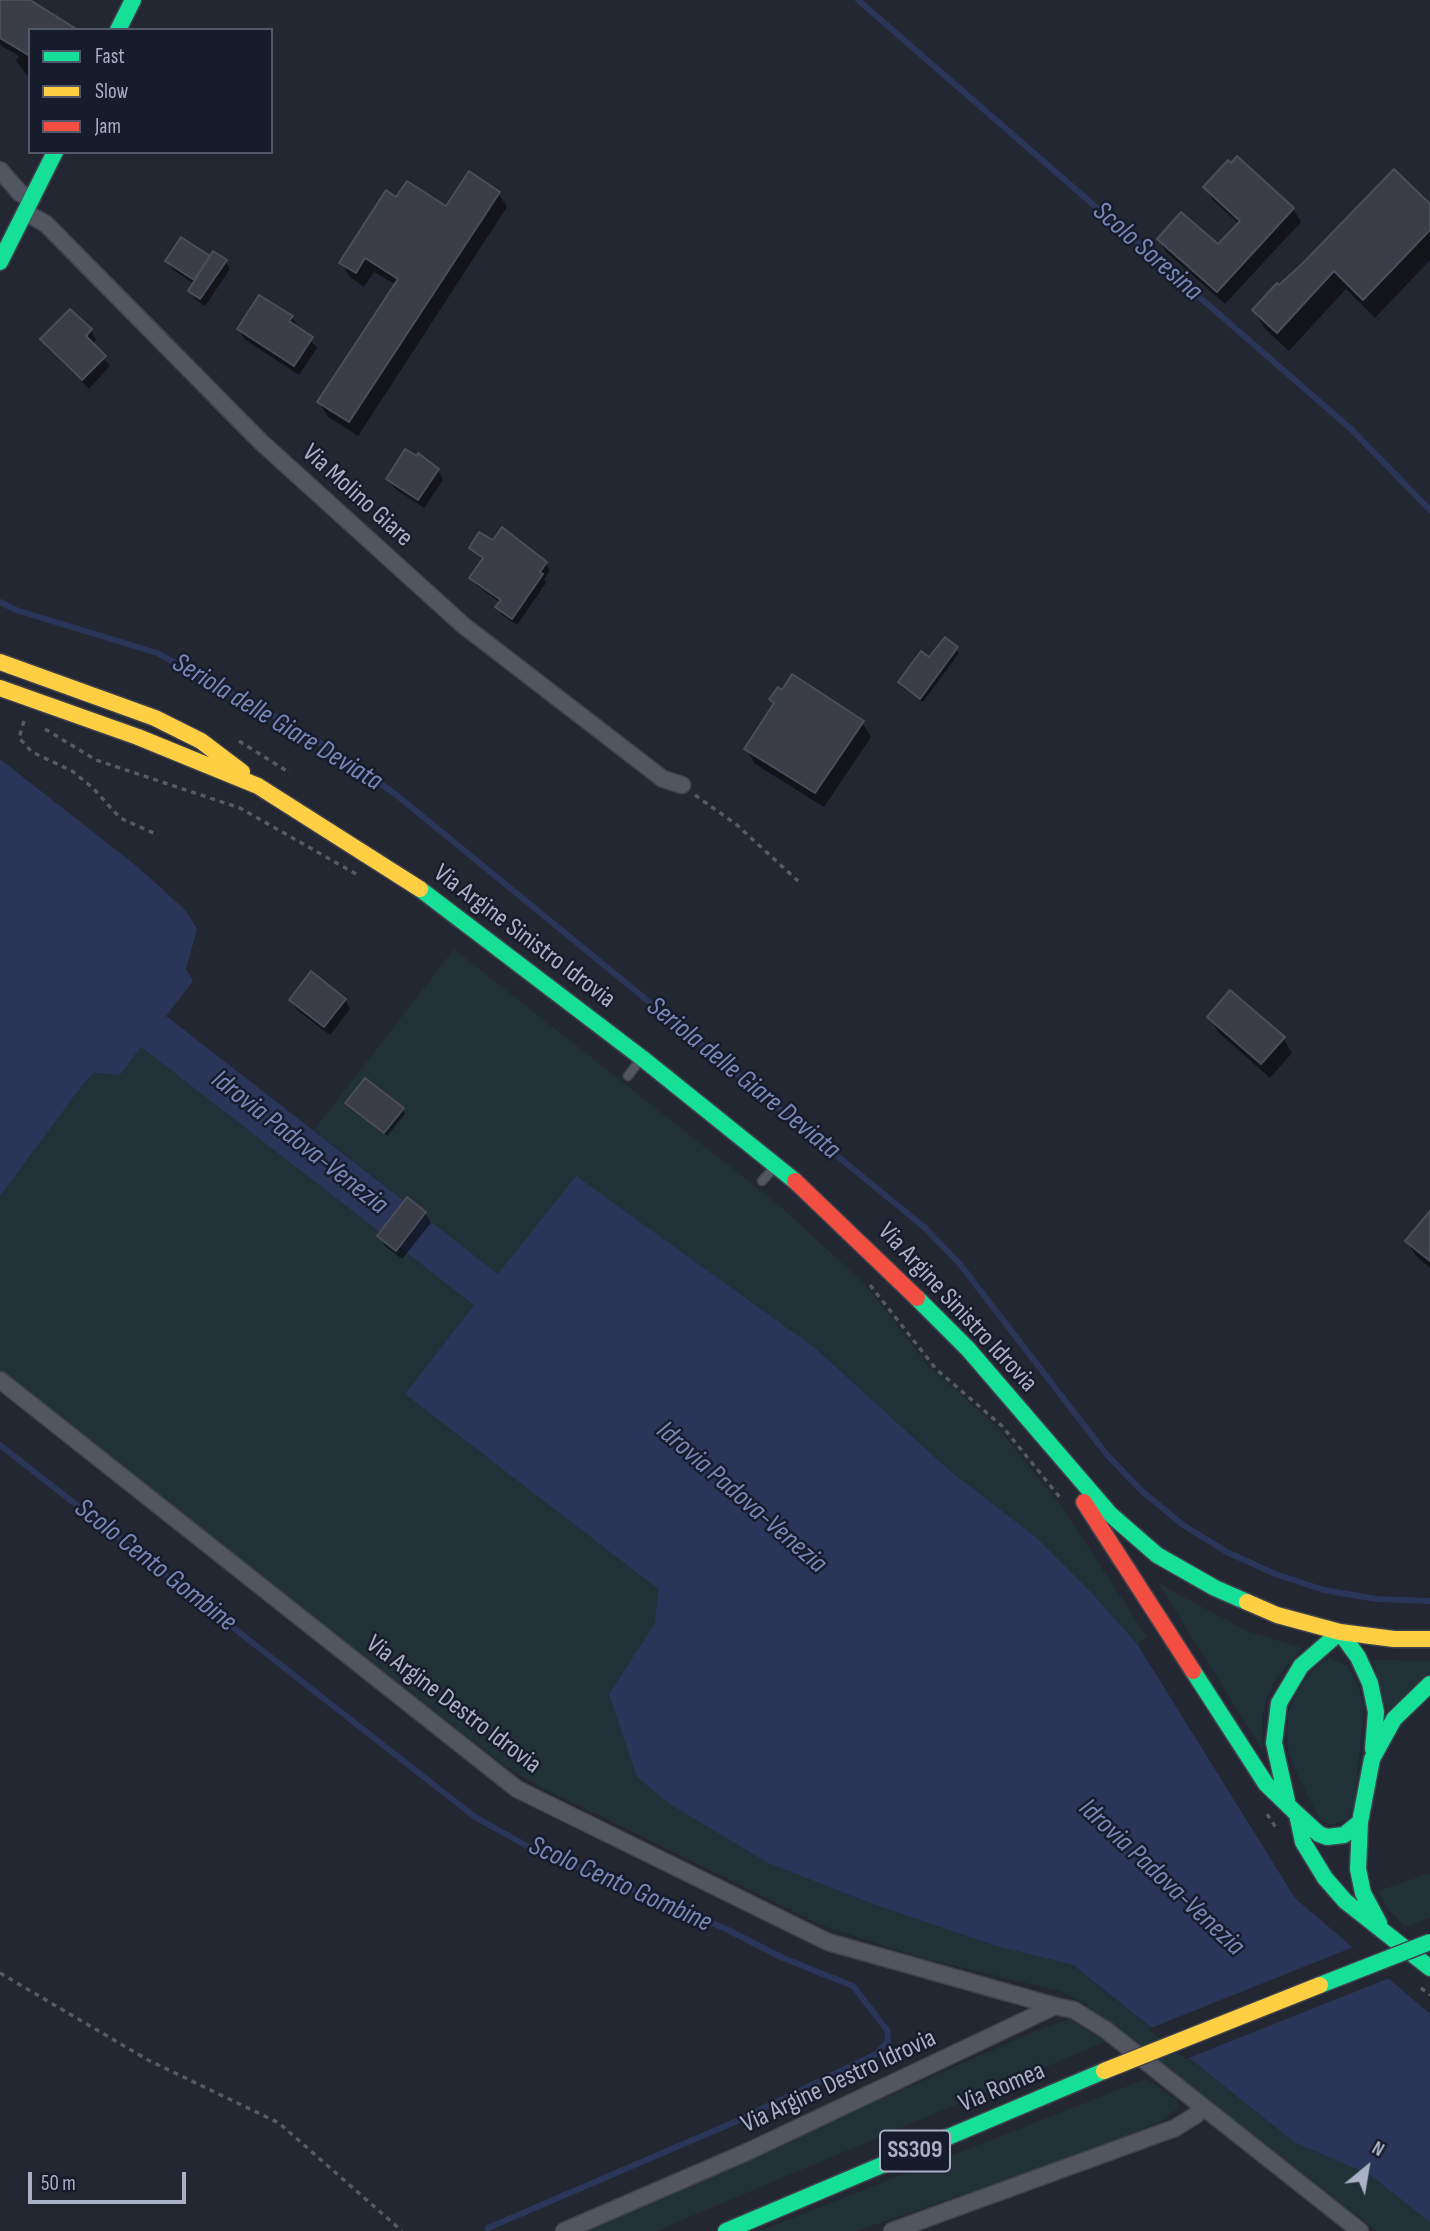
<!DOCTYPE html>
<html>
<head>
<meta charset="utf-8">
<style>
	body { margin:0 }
	#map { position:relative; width:1430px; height:2231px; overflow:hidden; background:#232732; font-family:"Sofia Sans Condensed",sans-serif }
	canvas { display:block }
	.legend { position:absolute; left:28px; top:28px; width:245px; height:126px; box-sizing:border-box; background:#171c2c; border:2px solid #52576a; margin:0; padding:9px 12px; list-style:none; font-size:21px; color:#aab0c6 }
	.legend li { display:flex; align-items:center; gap:14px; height:35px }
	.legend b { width:35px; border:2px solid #52576a }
	.north { position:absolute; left:1332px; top:2133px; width:70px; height:70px; -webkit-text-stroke:5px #171c2c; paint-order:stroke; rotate:30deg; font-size:19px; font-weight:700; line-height:28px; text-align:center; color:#aab0c6 }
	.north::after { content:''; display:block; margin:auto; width:24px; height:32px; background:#aab0c6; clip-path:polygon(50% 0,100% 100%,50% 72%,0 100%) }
	.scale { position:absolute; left:28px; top:2172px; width:158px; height:32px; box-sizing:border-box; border:4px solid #aab0c6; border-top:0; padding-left:9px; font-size:21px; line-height:24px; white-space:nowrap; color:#aab0c6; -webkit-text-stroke:5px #171c2c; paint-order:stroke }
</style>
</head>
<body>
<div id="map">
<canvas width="1430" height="2231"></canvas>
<ul class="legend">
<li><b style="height:9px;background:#16e098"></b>Fast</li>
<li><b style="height:9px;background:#ffcf43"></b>Slow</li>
<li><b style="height:9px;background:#f24e42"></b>Jam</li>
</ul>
<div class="north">N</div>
<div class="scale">50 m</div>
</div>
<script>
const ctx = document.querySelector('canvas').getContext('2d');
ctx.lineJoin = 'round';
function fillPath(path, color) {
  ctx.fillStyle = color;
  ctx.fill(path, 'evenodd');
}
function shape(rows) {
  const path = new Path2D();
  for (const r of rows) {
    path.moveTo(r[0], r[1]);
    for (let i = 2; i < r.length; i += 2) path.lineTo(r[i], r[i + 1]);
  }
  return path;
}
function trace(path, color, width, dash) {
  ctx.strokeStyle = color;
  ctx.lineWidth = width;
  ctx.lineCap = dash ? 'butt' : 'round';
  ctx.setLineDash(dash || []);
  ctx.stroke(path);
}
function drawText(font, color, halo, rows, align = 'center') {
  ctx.font = font + ' "Sofia Sans Condensed",sans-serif';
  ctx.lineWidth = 5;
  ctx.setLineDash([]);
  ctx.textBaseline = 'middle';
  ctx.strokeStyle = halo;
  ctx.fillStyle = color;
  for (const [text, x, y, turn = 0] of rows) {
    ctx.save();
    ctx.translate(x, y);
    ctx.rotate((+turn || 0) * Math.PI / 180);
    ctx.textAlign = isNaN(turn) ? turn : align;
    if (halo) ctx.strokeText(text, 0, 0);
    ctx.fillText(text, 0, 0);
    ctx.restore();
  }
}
fillPath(shape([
	[454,949,781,1207,865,1284,927,1364,996,1426,1060,1504,1147,1637,1137,1644,1091,1592,1037,1538,950,1471,815,1348,576,1177,499,1275,314,1130],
	[141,1047,474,1305,405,1394,658,1589,655,1623,609,1694,671,1805,768,1863,870,1903,996,1946,1072,1965,1294,2142,1370,2175,1430,2222,1430,2231,1377,2231,1084,2003,1059,1991,923,1958,823,1926,539,1786,505,1766,0,1371,0,1196,84,1083,94,1073,120,1075],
	[1158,1583,1247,1631,1302,1648,1275,1680,1267,1697,1262,1716,1263,1751],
	[1330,1658,1347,1666,1358,1685,1364,1707,1354,1807,1347,1820,1330,1825,1320,1820,1296,1772,1289,1754,1286,1731,1289,1710,1302,1683,1318,1665],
	[1373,1660,1430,1661,1430,1673,1387,1712],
	[1430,1873,1430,1918,1405,1927,1388,1909,1378,1891],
	[1070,2019,1105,2042,656,2231,584,2231,1037,2030],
	[1146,2079,1177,2100,1177,2109,1160,2122,1071,2158,856,2231,759,2231]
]), '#203138');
fillPath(shape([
	[0,759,139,868,185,910,197,929,186,969,193,981,166,1016,498,1274,576,1176,815,1348,950,1471,1037,1538,1091,1592,1137,1644,1295,1898,1430,2014,1430,2222,1370,2175,1294,2142,1073,1965,996,1946,870,1903,768,1863,671,1805,637,1777,609,1694,655,1623,658,1589,405,1394,474,1305,141,1047,120,1075,94,1073,84,1083,0,1196]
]), '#2a3659');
fillPath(shape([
	[1356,1946,1392,1977,1186,2059,1148,2029]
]), '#232732');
fillPath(shape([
	[0,0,33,0,30,79,16,61,19,56,0,45],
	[1205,187,1293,209,1301,222,1225,304,1166,252,1159,239,1218,246,1239,224,1213,200],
	[498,193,507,207,358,436,328,417,319,402,396,285,374,272,364,287,350,277,341,263,396,199,447,208],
	[1430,207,1430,260,1375,318,1346,289,1289,351,1265,329,1254,310],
	[208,257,225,261,230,269,205,306,195,299,190,291,194,284,172,269,167,261],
	[291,317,317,348,299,375,244,339,239,329],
	[91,331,96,340,92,344,110,366,89,389,48,349,43,340],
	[438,470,443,480,424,508,394,488,388,479],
	[503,530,546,564,550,571,544,579,546,583,517,625,502,615,497,607,501,603,476,585,472,578,483,561,471,548,494,542],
	[956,649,959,653,923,702,902,687,900,682],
	[771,699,862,722,871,737,824,807,755,764,746,749,774,705],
	[291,1000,345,1000,350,1009,330,1035,297,1010],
	[1209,1017,1283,1038,1292,1053,1270,1078,1218,1032],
	[348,1103,403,1110,405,1114,387,1136],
	[425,1213,431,1223,402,1259,385,1246,379,1236],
	[1430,1214,1430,1268,1416,1256,1407,1241]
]), '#0007');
trace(shape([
	[858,0,1351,429,1430,510],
	[0,602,16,610,157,653,307,734,394,793,924,1227,959,1263,1107,1455,1143,1492,1183,1525,1227,1552,1275,1574,1324,1590,1376,1599,1430,1601],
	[0,1445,475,1817,527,1846,724,1928,783,1958,853,1986,887,2030,888,2041,876,2054,737,2121,488,2228]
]), '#2a3659', 6);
const building = shape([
	[0,0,30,0,78,30,30,30,30,56,0,38,0,0],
	[1237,156,1294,208,1217,292,1157,239,1181,212,1218,244,1240,221,1203,187,1228,160,1231,163,1237,156],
	[1394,169,1430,204,1430,230,1363,300,1334,271,1277,333,1252,310,1277,283,1279,285,1303,263,1394,169],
	[469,171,500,192,349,422,317,402,398,279,365,258,356,273,339,263,386,190,396,197,407,181,446,206,469,171],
	[181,237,210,256,194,280,165,261,181,237],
	[213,251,227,260,200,299,188,291,213,251],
	[259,295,293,316,289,321,313,337,294,366,237,329,259,295],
	[70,309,92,329,86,336,106,356,82,380,40,339,70,309],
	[405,449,417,456,418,453,439,469,418,500,386,479,405,449],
	[502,527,547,562,540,572,543,574,512,619,495,607,501,600,469,578,483,558,469,548,479,532,493,540,502,527],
	[945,637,958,647,920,699,898,682,921,651,929,657,945,637],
	[792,674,864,721,815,793,744,749,774,703,769,699,778,687,782,690,792,674],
	[311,971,346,999,324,1027,289,1000,311,971],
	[1230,990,1285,1037,1261,1064,1207,1017,1230,990],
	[365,1078,404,1108,384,1133,345,1103,365,1078],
	[407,1197,426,1212,396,1251,377,1236,407,1197],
	[1430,1211,1430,1261,1405,1241,1430,1211]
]);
fillPath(building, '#3b3e49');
trace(building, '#4a4e5a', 2);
const lane = shape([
	[628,1076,640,1060],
	[762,1181,775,1167]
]);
const street = shape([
	[0,170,20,193,32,199],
	[25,212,46,224,261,442,463,625,663,779,682,785],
	[0,1380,517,1789,828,1942,1055,2006],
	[564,2231,749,2151,1055,2006,1074,2010,1106,2030,1360,2231],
	[892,2231,1175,2128,1196,2115,1201,2107]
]);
const fast = shape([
	[118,30,133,0],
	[0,262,55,152],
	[420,889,642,1058,795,1181],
	[917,1298,968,1349,1110,1514,1157,1555,1215,1588,1247,1602],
	[1340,1632,1358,1657,1370,1683,1376,1712,1373,1749],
	[1193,1671,1266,1784,1297,1814,1303,1842,1325,1878,1345,1901,1430,1968],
	[1287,1801,1274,1743,1279,1703,1301,1666,1340,1632],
	[1297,1814,1319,1834,1327,1837,1344,1835,1360,1822],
	[1379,1923,1363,1893,1358,1869,1360,1822,1372,1759,1394,1719,1430,1684],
	[726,2231,1104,2071]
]);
const slow = shape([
	[0,662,155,718,201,741,242,772],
	[0,688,138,737,258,786,420,889],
	[1247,1602,1277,1615,1340,1632,1394,1639,1430,1639]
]);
const jam = shape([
	[795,1181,917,1298],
	[1084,1502,1193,1671]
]);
trace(lane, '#3f424c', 11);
trace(street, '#3f424c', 19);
trace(fast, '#3f424c', 19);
trace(slow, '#3f424c', 19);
trace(jam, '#3f424c', 19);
trace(shape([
	[24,721,19,738,32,752,72,771,93,788,120,818,158,835],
	[45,729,96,760,240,808,356,874],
	[239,741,290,773],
	[695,795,737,825,798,881],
	[870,1285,936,1369,1002,1426,1062,1500],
	[1267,1814,1276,1828],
	[0,1973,148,2060,279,2123,402,2231],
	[1421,1988,1430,1995]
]), '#555a64', 3.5, [5, 5]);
trace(lane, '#525661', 8);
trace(street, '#525661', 16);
trace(fast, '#16e098', 16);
trace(slow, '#ffcf43', 16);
trace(jam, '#f24e42', 16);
const fastBridge = shape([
	[1320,1985,1430,1942]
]);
const slowBridge = shape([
	[1104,2071,1320,1985]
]);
trace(fastBridge, '#40444f', 19, []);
trace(slowBridge, '#40444f', 19, []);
trace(fastBridge, '#16e098', 16);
trace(slowBridge, '#ffcf43', 16);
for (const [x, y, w] of [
	[915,2151,70]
]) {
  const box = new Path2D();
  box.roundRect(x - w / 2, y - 20.5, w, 41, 5);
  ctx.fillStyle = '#171c2c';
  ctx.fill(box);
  trace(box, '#aab0c6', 2);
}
drawText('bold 24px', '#aab0c6', null, [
	["SS309",915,2151]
]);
drawText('26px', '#aab0c6', '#171c2c', [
	["Via Molino Giare",357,496,42],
	["Via Argine Sinistro Idrovia",524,937,37],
	["Via Argine Sinistro Idrovia",957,1308,47],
	["Via Argine Destro Idrovia",453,1705,37],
	["Via Argine Destro Idrovia",839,2082,-25],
	["Via Romea",1002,2088,-23]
]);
drawText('italic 28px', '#7788b6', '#171c2c', [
	["Scolo Soresina",1147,252,41],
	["Seriola delle Giare Deviata",277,723,31],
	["Seriola delle Giare Deviata",743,1079,39],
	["Idrovia Padova-Venezia",299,1143,38],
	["Idrovia Padova-Venezia",741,1498,41],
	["Scolo Cento Gombine",155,1566,38],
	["Idrovia Padova-Venezia",1161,1878,43],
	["Scolo Cento Gombine",620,1885,24]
]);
</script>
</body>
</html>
